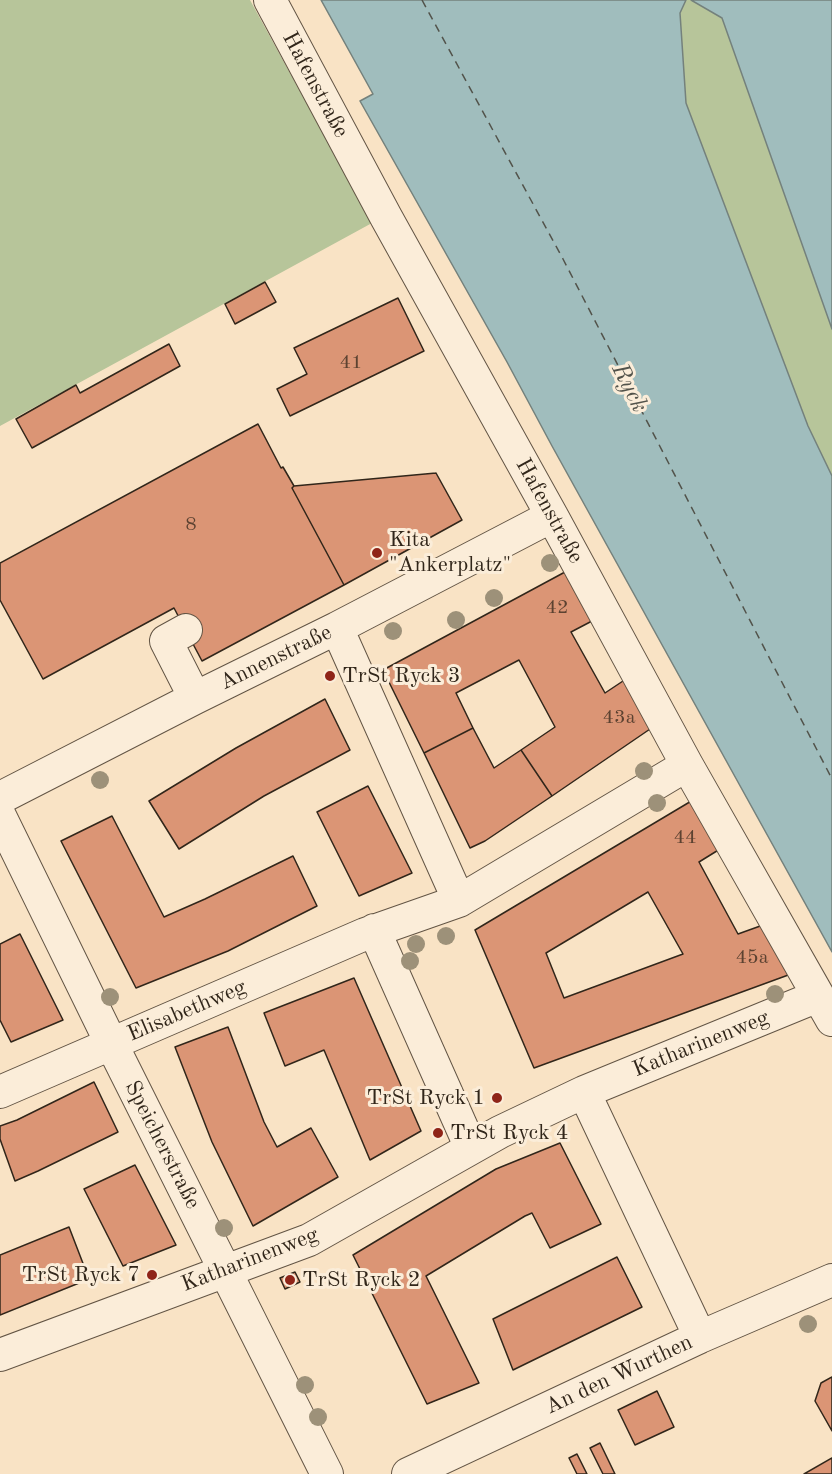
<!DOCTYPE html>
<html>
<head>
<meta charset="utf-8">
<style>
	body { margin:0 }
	canvas { display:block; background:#f9e3c5 }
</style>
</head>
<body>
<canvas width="832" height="1474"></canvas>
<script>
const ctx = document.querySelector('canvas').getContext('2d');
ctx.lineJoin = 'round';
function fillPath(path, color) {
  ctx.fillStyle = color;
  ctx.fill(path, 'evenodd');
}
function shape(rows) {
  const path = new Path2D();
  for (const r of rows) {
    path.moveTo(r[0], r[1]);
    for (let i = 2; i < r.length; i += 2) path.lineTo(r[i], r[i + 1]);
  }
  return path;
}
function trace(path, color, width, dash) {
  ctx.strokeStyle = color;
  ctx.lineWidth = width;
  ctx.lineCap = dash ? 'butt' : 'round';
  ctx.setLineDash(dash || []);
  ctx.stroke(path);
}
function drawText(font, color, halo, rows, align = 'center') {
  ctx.font = font + ' "Old Standard TT",serif';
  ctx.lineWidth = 6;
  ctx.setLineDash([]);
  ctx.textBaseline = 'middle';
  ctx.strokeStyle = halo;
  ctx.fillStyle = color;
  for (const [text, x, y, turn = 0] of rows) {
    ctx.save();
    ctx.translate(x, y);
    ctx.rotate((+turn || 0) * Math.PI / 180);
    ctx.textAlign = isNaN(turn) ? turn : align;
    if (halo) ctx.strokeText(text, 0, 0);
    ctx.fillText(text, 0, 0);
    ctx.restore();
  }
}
fillPath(shape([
	[0,0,250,0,372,223,0,426],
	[686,0,691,0,722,18,832,329,832,476,808,426,686,103,680,13]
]), '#b7c59a');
const water = shape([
	[321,0,686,0,680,13,686,103,808,426,832,476,832,952,552,446,507,362,360,101,373,94,321,0],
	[691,0,832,0,832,329,722,18,691,0]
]);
fillPath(water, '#a0bdbd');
trace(water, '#74817c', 1.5);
trace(shape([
	[422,0,563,259,832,779]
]), '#52534b', 1.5, [8, 6]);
const building = shape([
	[265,282,276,302,235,324,225,304,265,282],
	[398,298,424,351,290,416,277,389,307,374,294,348,398,298],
	[169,344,180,366,32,448,16,419,76,385,80,393,169,344],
	[258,424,281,468,283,467,294,486,292,488,344,585,202,661,174,608,43,679,0,600,0,563,258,424],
	[436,473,462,520,344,585,292,488,294,486,436,473],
	[565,572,592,621,571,632,605,693,626,679,653,727,552,796,521,750,555,727,519,660,456,693,473,728,424,753,383,670,565,572],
	[325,699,350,750,264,796,179,849,149,801,236,748,325,699],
	[473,728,494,768,521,750,552,796,485,841,470,848,424,753,473,728],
	[368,786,412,873,359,896,317,812,368,786],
	[693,800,720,849,699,862,738,934,763,925,791,974,534,1068,475,930,693,800],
	[648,892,683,954,564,998,546,953,648,892],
	[112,816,164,917,205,899,293,856,317,906,228,951,136,988,61,841,112,816],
	[20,934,63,1020,11,1042,0,1020,0,944,20,934],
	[354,978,421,1131,370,1160,324,1050,285,1066,264,1013,354,978],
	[228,1027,264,1122,277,1147,311,1128,338,1177,253,1226,212,1142,175,1047,228,1027],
	[94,1082,118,1132,38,1171,15,1181,0,1139,0,1126,17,1120,94,1082],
	[560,1143,601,1224,550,1248,532,1213,525,1216,426,1276,479,1383,427,1404,353,1255,496,1169,560,1143],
	[135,1165,176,1245,123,1266,84,1189,135,1165],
	[69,1227,89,1279,0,1315,0,1255,69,1227],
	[617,1257,642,1307,513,1370,493,1319,617,1257],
	[295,1272,300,1282,285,1289,280,1278,295,1272],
	[832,1377,832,1431,815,1401,821,1383,832,1377],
	[657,1391,674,1427,635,1445,618,1410,657,1391],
	[600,1443,615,1474,603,1474,590,1448,600,1443],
	[577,1454,587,1474,577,1474,569,1458,577,1454],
	[832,1458,832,1474,804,1474,832,1458]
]);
fillPath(building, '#db9575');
trace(building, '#31261a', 1.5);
const minor = shape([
	[270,0,386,217,552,516,687,765,832,1020],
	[337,628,459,901],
	[186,630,166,641,195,698],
	[0,798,195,698,337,628,552,516],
	[0,816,111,1043,327,1474],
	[374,930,471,1148],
	[0,1092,365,934,459,901,687,765],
	[584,1092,700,1337],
	[0,1355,309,1240,500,1132,584,1092,818,996],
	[408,1474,700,1337,832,1280]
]);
trace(minor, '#635545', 34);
trace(minor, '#fbedd9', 32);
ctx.fillStyle = '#9d9179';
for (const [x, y] of [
	[550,563],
	[494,598],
	[456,620],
	[393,631],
	[644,771],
	[100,780],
	[657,803],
	[446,936],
	[416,944],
	[410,961],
	[775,994],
	[110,997],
	[224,1228],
	[808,1324],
	[305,1385],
	[318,1417]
]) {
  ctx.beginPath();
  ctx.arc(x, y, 9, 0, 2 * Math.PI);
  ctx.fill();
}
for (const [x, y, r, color] of [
	[377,553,6,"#8f2418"],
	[330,676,6,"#8f2418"],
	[497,1098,6,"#8f2418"],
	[438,1133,6,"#8f2418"],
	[152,1275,6,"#8f2418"],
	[290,1280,6,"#8f2418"]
]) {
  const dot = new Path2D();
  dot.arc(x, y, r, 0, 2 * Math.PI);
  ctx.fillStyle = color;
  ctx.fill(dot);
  trace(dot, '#fbedd9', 2);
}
drawText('20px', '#5c4231', null, [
	["41",351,363],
	["8",191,525],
	["42",557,608],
	["43a",619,718],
	["44",685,838],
	["45a",752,958]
]);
drawText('22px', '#31261a', '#fbedd9', [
	["Hafenstraße",315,85,62],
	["Hafenstraße",549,511,61],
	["Annenstraße",276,658,-26],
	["Elisabethweg",187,1011,-23],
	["Katharinenweg",701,1044,-22],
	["Speicherstraße",162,1145,63],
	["Katharinenweg",250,1260,-21],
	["An den Wurthen",619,1375,-25]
]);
drawText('22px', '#31261a', '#fbedd9', [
	["Kita",389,540],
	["\"Ankerplatz\"",389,565],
	["TrSt Ryck 3",342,676],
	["TrSt Ryck 1",485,1098,"right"],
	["TrSt Ryck 4",450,1133],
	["TrSt Ryck 7",140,1275,"right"],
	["TrSt Ryck 2",302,1280]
], 'left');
drawText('italic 24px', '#52534b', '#fbedd9', [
	["Ryck",629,388,63]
]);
</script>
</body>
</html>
